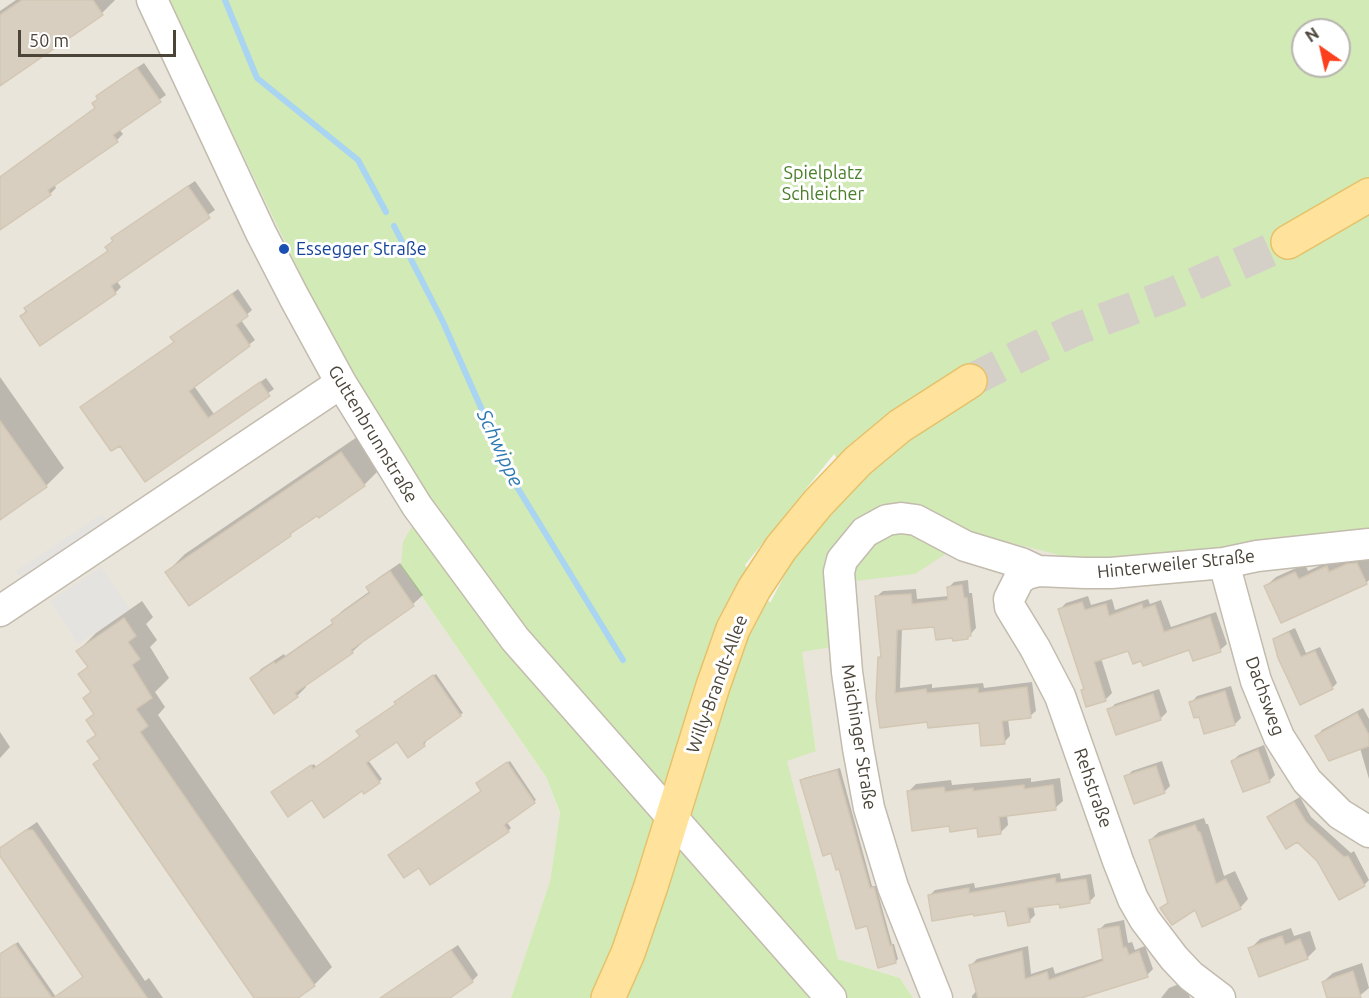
<!DOCTYPE html>
<html>
<head>
<meta charset="utf-8">
<style>
	body { margin:0 }
	#map { position:relative; width:1369px; height:998px; overflow:hidden; background:#f6f3ec; font-family:Ubuntu,sans-serif }
	canvas { display:block }
	.north { position:absolute; left:1291px; top:18px; width:60px; height:60px; box-sizing:border-box; background:#fff; border:2px solid #b7b4b0; border-radius:50%; rotate:326deg; font-size:16px; font-weight:700; line-height:24px; text-align:center; color:#4b4439 }
	.north::after { content:''; display:block; margin:auto; width:21px; height:27px; background:#fc3f1d; clip-path:polygon(50% 0,100% 100%,50% 72%,0 100%) }
	.scale { position:absolute; left:18px; top:30px; width:158px; height:27px; box-sizing:border-box; border:3px solid #4b4439; border-top:0; padding-left:8px; font-size:18px; line-height:21px; white-space:nowrap; color:#4b4439; -webkit-text-stroke:4px #fff; paint-order:stroke }
</style>
</head>
<body>
<div id="map">
<canvas width="1369" height="998"></canvas>
<div class="north">N</div>
<div class="scale">50 m</div>
</div>
<script>
const ctx = document.querySelector('canvas').getContext('2d');
ctx.lineJoin = 'round';
function fillPath(path, color) {
  ctx.fillStyle = color;
  ctx.fill(path, 'evenodd');
}
function shape(rows) {
  const path = new Path2D();
  for (const r of rows) {
    path.moveTo(r[0], r[1]);
    for (let i = 2; i < r.length; i += 2) path.lineTo(r[i], r[i + 1]);
  }
  return path;
}
function trace(path, color, width, dash) {
  ctx.strokeStyle = color;
  ctx.lineWidth = width;
  ctx.lineCap = dash ? 'butt' : 'round';
  ctx.setLineDash(dash || []);
  ctx.stroke(path);
}
function drawText(font, color, halo, rows, align = 'center') {
  ctx.font = font + ' Ubuntu,sans-serif';
  ctx.lineWidth = 6;
  ctx.setLineDash([]);
  ctx.textBaseline = 'middle';
  ctx.strokeStyle = halo;
  ctx.fillStyle = color;
  for (const [text, x, y, turn = 0] of rows) {
    ctx.save();
    ctx.translate(x, y);
    ctx.rotate((+turn || 0) * Math.PI / 180);
    ctx.textAlign = isNaN(turn) ? turn : align;
    if (halo) ctx.strokeText(text, 0, 0);
    ctx.fillText(text, 0, 0);
    ctx.restore();
  }
}
fillPath(shape([
	[0,0,168,0,312,298,341,353,427,501,401,566,546,777,560,814,550,881,511,998,0,998],
	[874,519,1369,532,1369,998,913,998,900,978,838,959,786,760,816,750,801,652,827,580]
]), '#eae5da');
fillPath(shape([
	[168,0,1369,0,1369,532,1226,550,1091,563,980,535,904,504,836,555,837,646,802,652,816,751,787,761,838,959,900,978,913,998,511,998,550,881,560,813,546,777,401,566,403,542,427,501,341,353,312,298],
	[1303,30,1339,30,1339,66,1303,66],
	[834,454,854,485,797,551,770,603,745,565],
	[906,526,947,553,915,574,846,582,854,548]
]), '#d2eab5');
fillPath(shape([
	[102,514,111,528,26,586,16,571],
	[101,567,130,609,78,644,50,601]
]), '#e5e3e0');
fillPath(shape([
	[16,0,115,0,102,13,0,84,0,11],
	[144,63,166,95,119,129,123,134,117,140,54,184,56,188,50,194,0,229,0,177,96,107,98,96,104,90],
	[195,181,215,210,116,280,121,287,115,293,22,316,32,302,109,250,107,247,119,233],
	[238,289,252,310,241,320,255,340,194,386,214,414,266,378,274,389,145,480,175,341,172,337],
	[0,377,64,468,46,486,0,518],
	[360,435,382,467,364,485,301,525,290,535,167,572,185,554],
	[1358,555,1369,559,1369,580,1366,583,1266,586,1276,577,1305,564,1308,571,1337,558,1339,563],
	[400,563,423,595,413,604,361,641,362,643,352,652,305,685,306,687,297,696,252,679,261,669,284,654,285,656,334,622,333,620,342,611,370,591,368,588,378,578],
	[968,580,969,593,972,593,976,628,967,638,936,625,902,628,900,688,932,684,932,688,983,683,984,688,1032,682,1036,711,1030,716,1008,719,1010,736,1004,742,980,721,929,720,881,726,879,658,882,655,877,596,883,591,916,589,917,599,949,596,948,588,954,582],
	[1088,596,1091,605,1112,599,1115,610,1148,599,1150,604,1161,600,1171,627,1216,612,1227,644,1220,650,1190,648,1142,660,1129,650,1101,658,1112,693,1105,700,1085,688,1060,609,1066,603],
	[142,601,153,617,146,624,157,640,150,647,169,678,155,692,165,707,158,715,332,967,314,985,295,998,256,998,89,741,97,734,88,720,95,713,85,698,92,691,80,674,88,666,78,651,96,633],
	[1295,628,1306,653,1320,647,1337,683,1332,688,1275,640,1280,635],
	[436,674,463,713,425,740,426,742,424,745,397,740,368,760,382,779,379,782,365,792,363,789,313,798,276,790,314,764,316,767,361,736,397,704,399,699],
	[1231,686,1241,718,1235,724,1191,703,1197,696],
	[1159,689,1167,712,1161,718,1117,733,1109,710,1115,704],
	[1363,708,1369,719,1369,779,1360,748,1317,736,1322,730],
	[0,732,10,747,0,758],
	[1264,745,1275,775,1269,781,1232,761,1239,755],
	[510,761,536,800,506,821,511,828,508,831,431,883,483,790,480,781],
	[1162,761,1170,786,1164,792,1126,777,1132,771],
	[840,768,872,886,876,886,892,944,894,944,898,959,896,961,868,925,801,781,804,778],
	[1031,778,1031,782,1060,778,1063,801,1055,808,1007,815,1008,825,1000,833,978,826,950,825,908,792,916,784,951,780,952,785],
	[1300,797,1311,817,1351,853,1354,851,1369,880,1364,885,1318,860,1269,818,1274,812],
	[1204,818,1206,824,1208,824,1224,876,1235,871,1248,899,1240,908,1162,908,1169,901,1150,840,1159,832],
	[37,822,145,981,149,978,163,998,106,998,0,853,0,849,4,845],
	[1060,873,1061,879,1091,874,1095,896,1089,902,1060,902,1033,906,1035,915,1029,921,1007,909,929,896,935,890,974,883,975,888],
	[1124,920,1128,943,1132,942,1135,950,1145,946,1153,969,1147,975,1078,998,972,998,972,996,977,990,971,965,977,959,1028,946,1031,974,1053,967,1055,974,1104,958,1099,930,1105,924],
	[1291,928,1294,936,1310,931,1316,949,1307,958,1250,949,1260,939],
	[18,942,56,997,65,998,0,998,0,955],
	[458,945,478,975,472,981,447,998,393,998,396,989,402,983],
	[1362,963,1369,988,1357,998,1329,998,1323,982,1333,973],
	[1184,982,1190,998,1161,998,1169,988]
]), '#0003');
trace(shape([
	[225,0,257,78,358,160,386,212],
	[394,226,443,322,514,482,623,660]
]), '#a9d4f2', 6);
const building = shape([
	[22,0,93,0,103,15,0,86,0,15,22,0],
	[137,68,161,102,113,135,118,142,48,190,51,195,0,230,0,177,95,108,92,103,98,99,96,96,137,68],
	[188,186,210,218,111,286,116,294,40,346,20,316,27,312,24,308,108,251,105,247,113,241,111,238,188,186],
	[232,294,248,316,236,325,250,346,189,391,208,418,260,382,270,396,145,482,120,446,111,451,80,407,174,342,170,337,232,294],
	[0,421,47,487,0,520,0,421],
	[341,452,365,486,319,518,317,516,290,534,291,536,189,606,165,572,341,452],
	[1357,563,1367,584,1281,623,1264,586,1295,572,1299,579,1327,566,1329,572,1347,564,1357,563],
	[390,571,414,606,351,650,353,653,295,693,298,697,274,714,250,678,274,662,275,664,333,624,331,620,370,593,366,587,390,571],
	[962,585,964,598,967,598,971,636,968,636,968,639,953,641,952,638,936,640,934,627,897,630,895,693,926,689,927,693,978,688,978,693,1027,687,1031,718,1002,721,1005,744,981,746,979,723,928,728,927,722,880,728,876,699,878,657,881,657,875,596,911,594,912,604,948,600,947,587,962,585],
	[1082,602,1085,610,1106,604,1109,616,1142,604,1143,609,1155,605,1164,632,1210,617,1221,652,1193,661,1189,650,1143,666,1141,661,1133,664,1128,651,1094,662,1106,701,1086,707,1081,690,1084,689,1058,609,1082,602],
	[124,618,136,636,128,642,140,659,132,665,152,698,136,709,148,726,140,732,315,986,298,998,254,998,93,764,100,759,87,741,96,735,86,720,94,714,83,698,91,692,78,674,88,667,76,651,124,618],
	[1289,632,1301,657,1315,651,1333,689,1300,705,1278,658,1273,639,1289,632],
	[433,675,461,716,423,743,425,746,408,758,397,742,366,763,380,783,364,794,362,791,324,818,312,800,288,817,271,792,311,765,313,769,360,736,356,731,396,704,394,702,433,675],
	[1225,691,1235,725,1204,734,1199,717,1194,718,1189,702,1225,691],
	[1153,694,1161,720,1116,735,1107,709,1153,694],
	[1357,713,1369,735,1369,746,1329,761,1315,736,1357,713],
	[1258,750,1270,782,1243,792,1231,761,1258,750],
	[507,762,535,803,504,825,509,832,430,885,419,868,404,878,388,855,481,791,476,783,507,762],
	[1156,766,1165,793,1134,804,1124,776,1156,766],
	[837,770,870,888,874,887,890,946,892,945,896,963,878,968,867,926,856,929,839,869,836,870,831,853,823,856,800,780,837,770],
	[1024,785,1024,789,1053,785,1056,810,999,817,1001,834,978,837,977,828,950,832,949,826,912,831,907,791,944,787,945,792,973,788,973,791,1024,785],
	[1294,802,1306,822,1344,857,1348,856,1365,886,1339,900,1317,861,1297,842,1286,849,1267,817,1294,802],
	[1195,825,1198,832,1200,832,1216,884,1226,879,1241,909,1202,927,1195,910,1172,925,1160,908,1168,903,1149,840,1195,825],
	[26,830,33,830,147,998,53,998,83,977,0,856,0,848,26,830],
	[1055,878,1056,883,1086,879,1090,903,1060,908,1059,904,1027,908,1030,922,1008,926,1005,911,974,916,973,914,932,921,928,895,969,888,969,893,1055,878],
	[1119,926,1123,948,1126,947,1129,955,1139,951,1148,977,1081,998,978,998,969,965,1022,951,1025,979,1047,972,1049,980,1103,961,1098,929,1119,926],
	[1282,936,1285,945,1300,939,1308,959,1259,977,1248,948,1282,936],
	[15,944,52,998,0,998,0,954,15,944],
	[451,950,473,982,450,998,380,998,451,950],
	[1353,971,1361,998,1327,998,1322,982,1353,971]
]);
fillPath(building, '#d8cfc1');
trace(building, '#d3c7b4', 1.5);
trace(shape([
	[970,381,1021,355,1074,330,1172,294,1288,242]
]), '#d4d0c8', 33, [33, 16]);
const minor = shape([
	[152,0,261,233,294,297,341,383,417,506,515,639,831,998],
	[1224,563,1256,681,1279,737,1307,781,1340,814,1369,832],
	[1038,571,1027,574,1019,579,1009,599,1010,607,1035,648,1060,696,1118,861,1133,899,1145,920,1174,958,1191,976,1220,998],
	[0,611,341,383],
	[937,998,893,887,869,808,858,748,847,672,839,572,842,560,865,532,887,520,901,518,916,520,965,546,1021,563,1038,571,1085,573,1111,573,1224,563,1257,556,1369,544]
]);
const major = shape([
	[1288,242,1369,195],
	[608,998,628,953,651,886,713,686,733,629,754,589,781,548,818,503,858,461,900,426,970,381]
]);
trace(minor, '#c2bbae', 33);
trace(major, '#e6c16a', 36);
trace(minor, '#fff', 30);
trace(major, '#ffe39c', 33);
for (const [x, y, r, color] of [
	[284,249,6,"#1a4fb4"]
]) {
  const dot = new Path2D();
  dot.arc(x, y, r, 0, 2 * Math.PI);
  ctx.fillStyle = color;
  ctx.fill(dot);
  trace(dot, '#fff', 2);
}
drawText('18px', '#4a7f2a', '#fff', [
	["Spielplatz",823,173],
	["Schleicher",823,194]
]);
drawText('18px', '#164399', '#fff', [
	["Essegger Straße",296,249]
], 'left');
drawText('18px', '#4b4439', '#fff', [
	["Guttenbrunnstraße",373,434,59],
	["Hinterweiler Straße",1176,564,-6],
	["Willy-Brandt-Allee",717,684,-70],
	["Dachsweg",1265,696,70],
	["Maichinger Straße",859,737,81],
	["Rehstraße",1093,788,71]
]);
drawText('italic 20px', '#2e7ab2', '#fff', [
	["Schwippe",500,448,65]
]);
</script>
</body>
</html>
